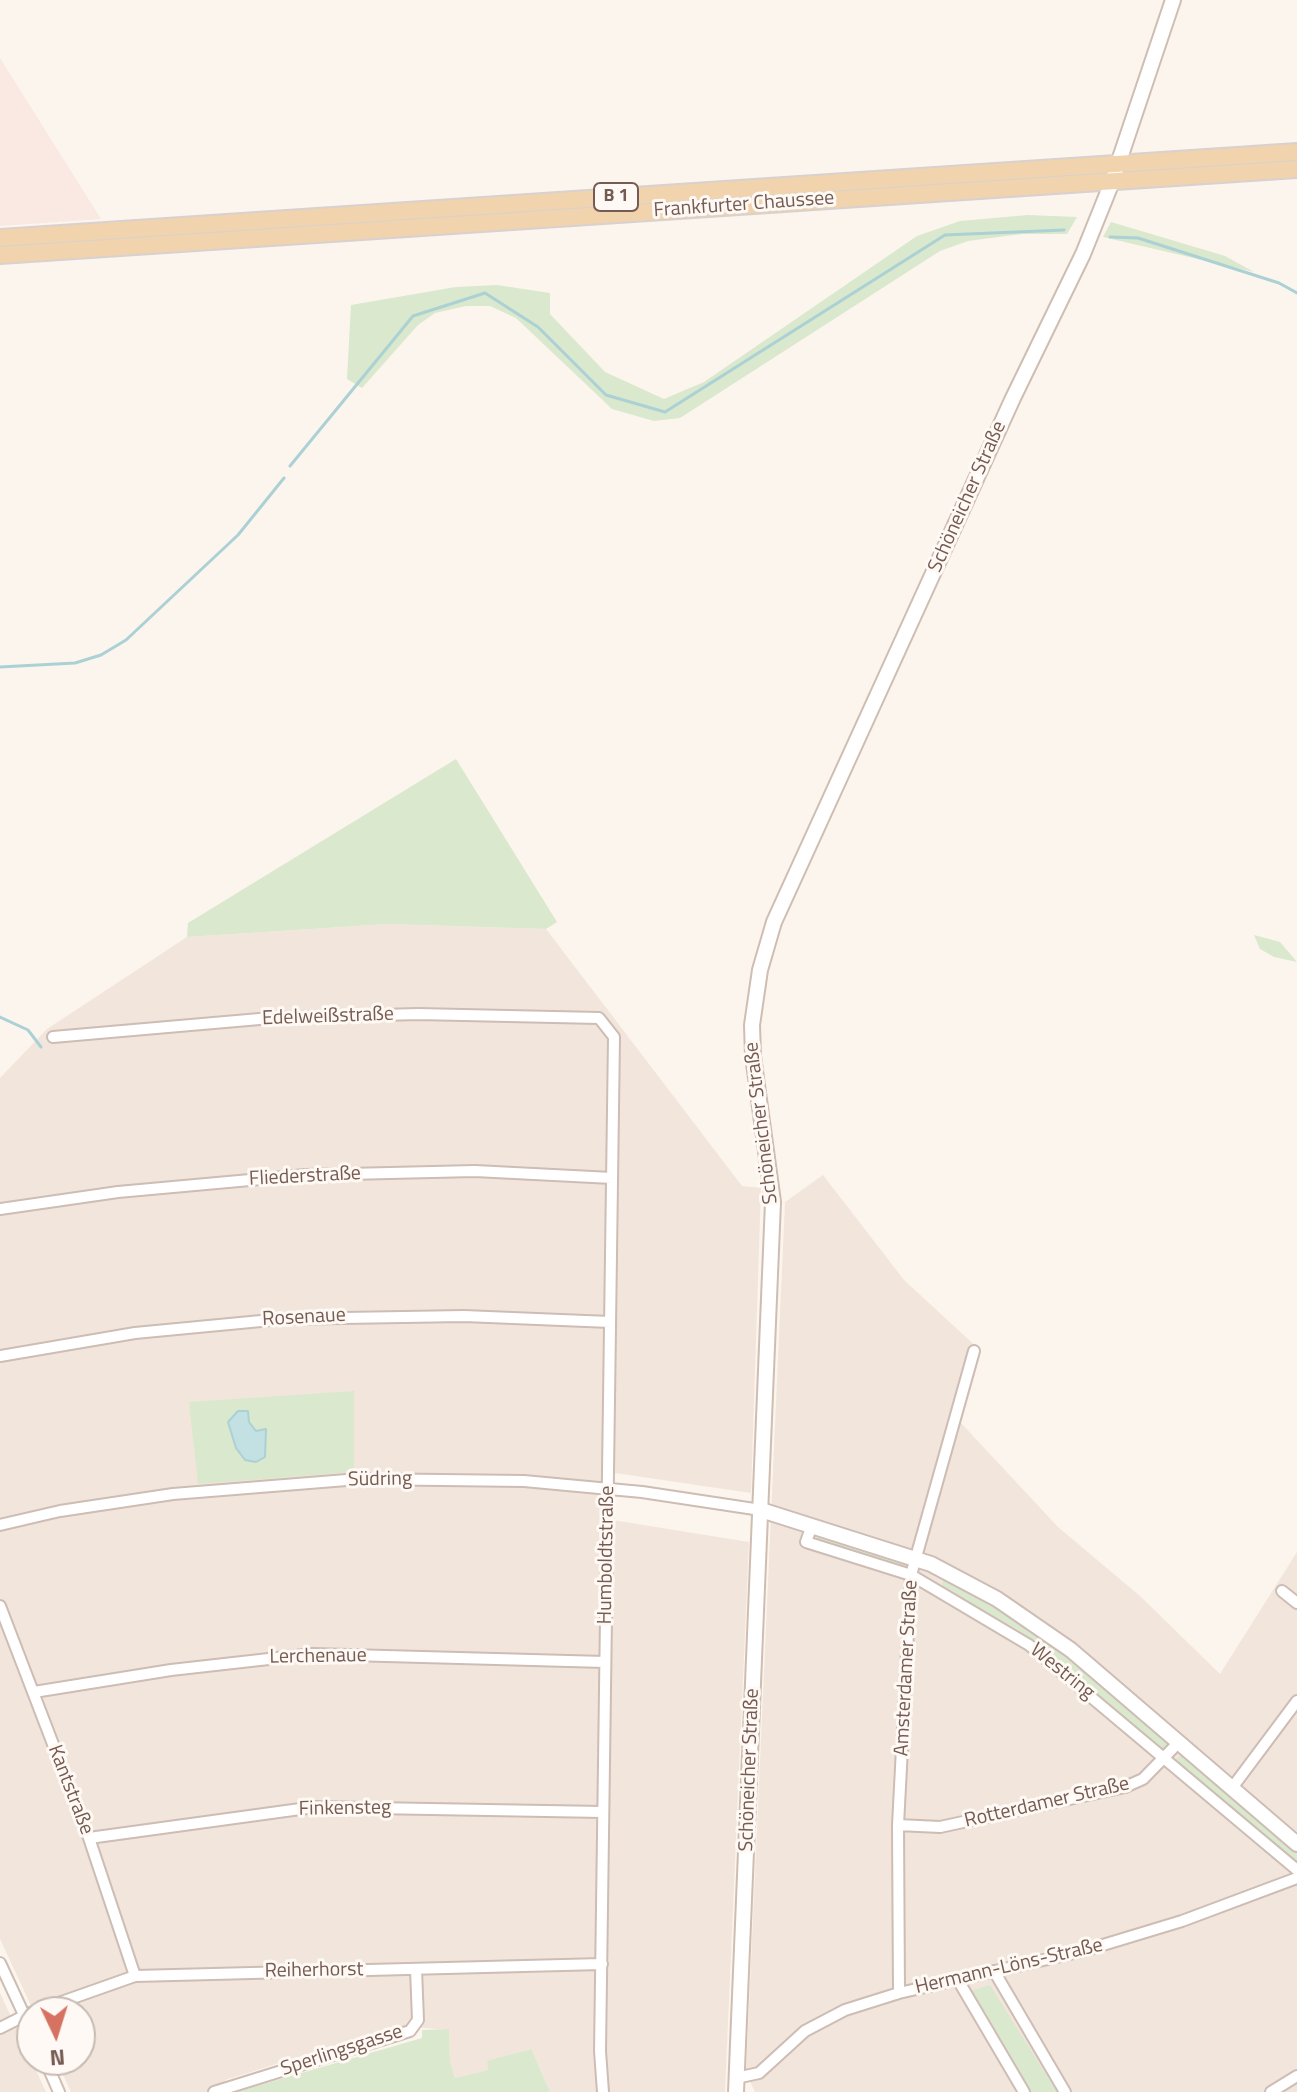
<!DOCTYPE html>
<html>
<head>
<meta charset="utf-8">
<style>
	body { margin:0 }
	#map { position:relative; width:1297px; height:2092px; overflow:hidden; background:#fbf5ed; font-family:"Titillium Web",sans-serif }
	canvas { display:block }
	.north { position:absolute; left:16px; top:1996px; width:80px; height:80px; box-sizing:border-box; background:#fef9f4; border:2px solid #c7bab3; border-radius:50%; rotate:176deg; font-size:22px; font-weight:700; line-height:32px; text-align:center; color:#755b52 }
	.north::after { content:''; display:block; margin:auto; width:28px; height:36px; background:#d67261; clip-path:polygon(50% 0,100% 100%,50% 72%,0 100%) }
</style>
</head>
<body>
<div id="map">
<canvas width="1297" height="2092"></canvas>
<div class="north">N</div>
</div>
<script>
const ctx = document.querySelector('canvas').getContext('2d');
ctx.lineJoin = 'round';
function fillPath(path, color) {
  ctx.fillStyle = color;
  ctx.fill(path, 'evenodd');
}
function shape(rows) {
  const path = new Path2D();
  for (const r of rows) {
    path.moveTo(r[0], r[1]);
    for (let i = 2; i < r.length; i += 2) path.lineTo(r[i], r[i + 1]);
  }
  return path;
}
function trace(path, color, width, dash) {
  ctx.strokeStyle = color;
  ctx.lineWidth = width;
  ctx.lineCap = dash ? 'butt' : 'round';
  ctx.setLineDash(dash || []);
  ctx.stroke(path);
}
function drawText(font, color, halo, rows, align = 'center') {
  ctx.font = font + ' "Titillium Web",sans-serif';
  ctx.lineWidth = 6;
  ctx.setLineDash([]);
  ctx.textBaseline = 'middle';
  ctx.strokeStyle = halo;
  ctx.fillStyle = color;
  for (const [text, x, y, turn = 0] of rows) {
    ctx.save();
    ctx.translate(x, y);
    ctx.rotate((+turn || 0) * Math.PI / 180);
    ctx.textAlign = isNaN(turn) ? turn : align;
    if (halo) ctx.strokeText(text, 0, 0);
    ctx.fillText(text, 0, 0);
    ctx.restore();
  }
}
fillPath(shape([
	[388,924,546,929,742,1186,761,1188,751,1493,615,1473,602,1478,600,1518,749,1542,725,2092,550,2092,530,2049,487,2062,489,2070,455,2078,450,2062,449,2030,399,2026,225,2080,229,2092,71,2092,56,2060,80,2060,80,2012,34,2012,0,1939,0,1078,47,1029,187,937],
	[823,1175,904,1280,981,1351,961,1423,1058,1527,1140,1596,1220,1674,1297,1552,1297,2092,755,2092,746,2073,785,1202],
	[0,1993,46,2092,0,2092]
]), '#f2e6dc');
fillPath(shape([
	[0,58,101,219,0,226]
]), '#fae8e3');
fillPath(shape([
	[1028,215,1077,217,1067,234,1022,234,968,241,940,251,680,418,654,421,612,409,516,318,490,306,466,306,435,313,418,325,362,388,347,379,351,305,456,287,497,285,550,293,550,314,605,372,664,399,704,382,917,236,960,221],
	[1111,222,1225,256,1254,272,1103,237],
	[456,759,557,922,546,929,388,924,187,937,188,923],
	[1254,935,1280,942,1297,962,1274,957,1260,949],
	[354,1391,354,1472,198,1484,189,1402],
	[249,1422,256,1431,265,1429,236,1448,235,1436],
	[820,1530,910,1562,903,1568,816,1541],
	[944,1575,1026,1620,1174,1744,1166,1753,1019,1630,941,1588],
	[1184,1753,1297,1850,1297,1864,1174,1761],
	[990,1985,1057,2092,1028,2092,967,1992],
	[449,2029,450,2062,455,2078,488,2070,487,2061,531,2049,550,2092,236,2092,422,2038,422,2030]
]), '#dae8cd');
const water = shape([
	[238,1411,248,1411,249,1422,256,1431,266,1429,265,1457,256,1462,245,1460,236,1448,228,1422,238,1411]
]);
fillPath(water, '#c3e1e3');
trace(water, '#abd1d4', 2);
trace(shape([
	[1110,237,1138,238,1279,283,1297,293],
	[290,466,413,316,485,293,538,327,606,395,665,412,945,235,1064,230],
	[0,667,75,663,101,655,126,640,238,535,284,478],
	[0,1017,28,1030,41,1047]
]), '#abd1d4', 3);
const minor = shape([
	[53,1037,271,1018,418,1014,599,1018,614,1037,600,2051,603,2092],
	[0,1209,118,1192,305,1175,475,1171,612,1178],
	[0,1356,135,1333,282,1319,464,1316,610,1322],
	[0,1525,60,1511,173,1494,359,1479,524,1481,642,1492,761,1510],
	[812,1525,806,1542,911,1575,1029,1645,1297,1870],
	[1282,1591,1297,1603],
	[0,1606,89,1838,135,1976],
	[34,1692,171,1670,313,1654,605,1662],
	[1232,1788,1297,1701],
	[898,1825,940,1827,1125,1787,1143,1779,1179,1742],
	[89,1838,315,1807,603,1812],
	[0,1963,32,2032],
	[994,1971,1065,2092],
	[958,1980,1024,2092],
	[899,1993,898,1825,911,1575,974,1351],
	[33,2012,135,1976,602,1964],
	[0,2028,30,2013],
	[45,2060,59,2092],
	[736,2078,759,2073,805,2031,845,2010,899,1993,1083,1951,1182,1921,1297,1878],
	[214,2092,410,2031,418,2020,416,1969],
	[1271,2092,1297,2076]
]);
const tertiary = shape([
	[761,1510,931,1564,997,1599,1071,1650,1297,1844]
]);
const secondary = shape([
	[736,2092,773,1202,753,1056,752,1025,760,970,774,922,1013,398,1083,254,1112,182,1173,0]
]);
const primary = shape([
	[0,238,1297,152],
	[0,255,1297,169]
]);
trace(minor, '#cdbdb4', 14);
trace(tertiary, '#cdbdb4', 18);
trace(secondary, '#cfbdb2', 18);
trace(primary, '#d8d1cf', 20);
trace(minor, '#fff', 10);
trace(tertiary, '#fff', 14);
trace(secondary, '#fff', 14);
trace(primary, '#f1d3ae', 16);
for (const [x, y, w] of [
	[616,197,44]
]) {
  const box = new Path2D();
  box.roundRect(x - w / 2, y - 14, w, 28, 6);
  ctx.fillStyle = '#fef9f4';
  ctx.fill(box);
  trace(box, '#755b52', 2);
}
drawText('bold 18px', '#755b52', null, [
	["B 1",616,197]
]);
drawText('20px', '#755b52', '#fef9f4', [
	["Frankfurter Chaussee",744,205,-4],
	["Schöneicher Straße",968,497,-66],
	["Edelweißstraße",328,1017,-2],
	["Schöneicher Straße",762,1123,-97],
	["Fliederstraße",305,1177,-3],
	["Rosenaue",304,1318,-3],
	["Südring",380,1480,-1],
	["Humboldtstraße",607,1555,-89],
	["Lerchenaue",318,1657,-1],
	["Amsterdamer Straße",907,1668,-87],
	["Westring",1062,1672,39],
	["Schöneicher Straße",750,1770,-88],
	["Kantstraße",70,1790,69],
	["Rotterdamer Straße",1047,1803,-13],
	["Finkensteg",345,1809,-1],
	["Hermann-Löns-Straße",1009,1967,-13],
	["Reiherhorst",314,1971,-1],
	["Sperlingsgasse",342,2051,-18]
]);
</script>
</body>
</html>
